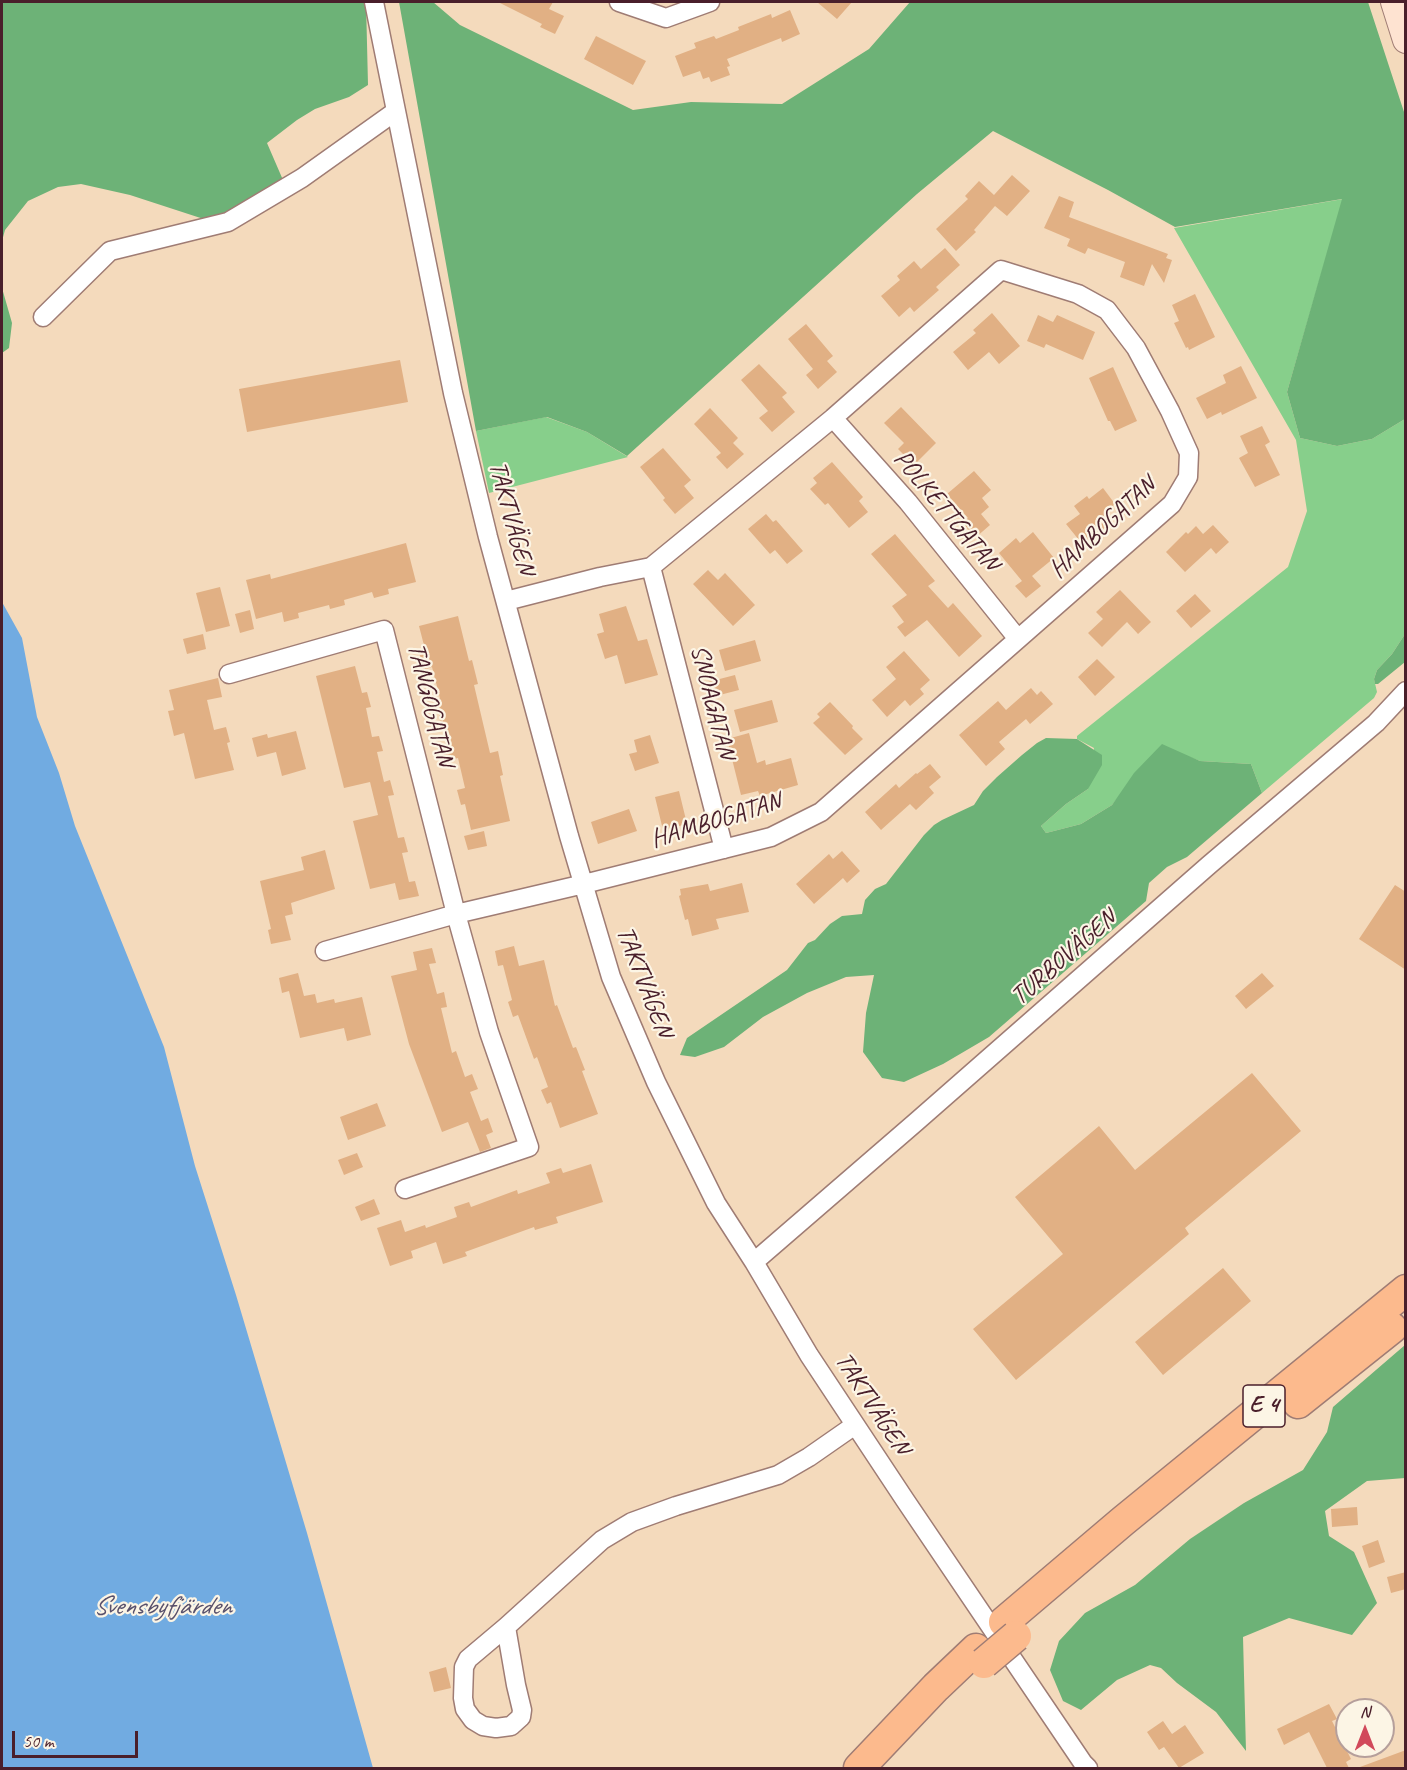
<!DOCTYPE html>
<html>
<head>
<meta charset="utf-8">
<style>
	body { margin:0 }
	#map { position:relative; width:1407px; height:1770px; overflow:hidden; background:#f4dabc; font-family:Caveat,sans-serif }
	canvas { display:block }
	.frame { position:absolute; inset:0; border:3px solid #4a1f2b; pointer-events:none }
	.north { position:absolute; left:1335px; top:1698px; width:60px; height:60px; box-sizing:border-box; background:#fcf5e5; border:2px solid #b59f9b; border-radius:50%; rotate:0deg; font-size:16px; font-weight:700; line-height:24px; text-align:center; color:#4a1f2b }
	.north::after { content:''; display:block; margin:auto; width:21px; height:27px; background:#d1495b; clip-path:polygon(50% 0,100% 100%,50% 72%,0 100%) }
	.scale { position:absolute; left:12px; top:1731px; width:126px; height:27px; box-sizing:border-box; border:3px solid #4a1f2b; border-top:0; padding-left:8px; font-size:18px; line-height:21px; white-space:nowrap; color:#4a1f2b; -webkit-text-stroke:4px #fcf5e5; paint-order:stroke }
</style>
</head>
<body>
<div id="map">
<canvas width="1407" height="1770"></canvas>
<div class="frame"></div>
<div class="north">N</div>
<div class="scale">50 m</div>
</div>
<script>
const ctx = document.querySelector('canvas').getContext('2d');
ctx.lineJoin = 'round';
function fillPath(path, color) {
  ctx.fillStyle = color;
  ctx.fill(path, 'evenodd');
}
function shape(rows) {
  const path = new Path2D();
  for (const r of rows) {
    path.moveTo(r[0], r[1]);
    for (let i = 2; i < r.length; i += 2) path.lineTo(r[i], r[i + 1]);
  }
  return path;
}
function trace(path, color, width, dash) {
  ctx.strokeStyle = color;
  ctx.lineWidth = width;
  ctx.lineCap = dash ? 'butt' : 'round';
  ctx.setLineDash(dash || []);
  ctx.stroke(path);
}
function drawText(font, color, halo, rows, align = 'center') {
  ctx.font = font + ' Caveat,sans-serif';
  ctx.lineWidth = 4.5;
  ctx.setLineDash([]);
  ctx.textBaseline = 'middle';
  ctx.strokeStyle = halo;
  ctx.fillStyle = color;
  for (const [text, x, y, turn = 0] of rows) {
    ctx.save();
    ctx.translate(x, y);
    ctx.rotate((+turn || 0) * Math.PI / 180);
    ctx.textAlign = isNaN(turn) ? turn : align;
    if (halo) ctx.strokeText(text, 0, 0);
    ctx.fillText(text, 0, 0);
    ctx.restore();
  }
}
fillPath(shape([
	[1343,199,1287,392,1300,438,1337,446,1372,439,1405,419,1405,634,1392,654,1377,670,1374,679,1377,692,1374,698,1262,793,1251,764,1200,761,1184,755,1116,800,1112,805,1081,824,1046,833,1041,826,1066,804,1088,789,1094,748,1077,739,1077,736,1288,567,1307,511,1296,440,1174,228],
	[546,417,587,432,628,457,489,493,476,431]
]), '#87cf8b');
fillPath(shape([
	[2,2,366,2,368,85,349,97,315,109,297,120,267,143,286,187,219,224,130,195,81,184,58,187,28,201,5,230,2,241],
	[399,2,433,2,460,25,633,110,691,102,782,104,869,49,910,2,1368,2,1405,115,1405,419,1372,439,1337,446,1300,438,1287,392,1342,199,1175,227,1108,190,993,131,917,194,627,456,587,432,547,417,476,431],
	[2,288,12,323,9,348,2,353],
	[1405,634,1405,662,1378,684,1375,684,1374,679,1377,670,1392,654],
	[1046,738,1077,739,1102,755,1102,765,1088,789,1066,804,1041,826,1046,833,1081,824,1112,805,1134,773,1162,744,1200,761,1251,764,1262,793,1187,857,1167,867,1149,883,1146,901,989,1037,943,1064,904,1082,882,1078,863,1052,866,1013,874,975,846,977,807,993,763,1017,724,1047,695,1057,680,1055,687,1038,787,970,808,943,815,940,830,924,842,916,862,914,865,900,875,889,886,884,924,835,934,825,942,820,974,805,983,791,997,777,1022,755,1037,743],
	[1405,1345,1405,1478,1367,1481,1325,1511,1329,1536,1354,1552,1377,1603,1352,1635,1289,1618,1243,1637,1246,1751,1216,1712,1177,1683,1161,1668,1150,1665,1117,1680,1081,1710,1063,1701,1050,1670,1059,1641,1085,1613,1135,1585,1190,1539,1244,1503,1303,1470,1327,1432,1333,1407]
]), '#6db277');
fillPath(shape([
	[2,602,22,638,37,717,59,773,75,826,164,1047,195,1166,236,1295,307,1533,373,1768,2,1768]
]), '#71abe1');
fillPath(shape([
	[498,2,553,2,549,9,564,16,555,34,540,27,542,24],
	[817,2,852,2,837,19],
	[790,10,800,34,782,42,781,38,727,59,730,66,727,67,730,75,711,82,709,77,703,79,700,71,683,77,675,56,696,48,694,43,714,36,716,39,739,30,738,27,771,14,772,18],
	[596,36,646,61,633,85,584,59],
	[1012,175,1030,191,1007,216,995,206,974,230,976,232,956,251,936,229,968,199,965,196,979,181,994,195],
	[1059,196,1074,202,1069,217,1168,254,1166,258,1172,260,1164,283,1152,264,1144,286,1120,277,1125,262,1088,248,1085,254,1067,246,1070,239,1044,228],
	[945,248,960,265,936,287,939,290,914,312,910,307,899,317,881,296,900,280,897,276,914,261,921,269],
	[1195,294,1215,337,1189,350,1188,347,1186,348,1174,323,1179,321,1172,305],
	[992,313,1020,346,999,364,989,352,968,370,953,352,976,333,973,330],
	[1038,315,1053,322,1057,315,1095,332,1083,360,1046,344,1044,348,1027,341],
	[806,324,833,356,827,361,837,372,818,389,806,375,813,369,788,339],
	[400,360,408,402,247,432,239,389],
	[759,364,787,393,782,397,795,412,772,432,759,418,768,411,741,380],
	[1241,366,1257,398,1222,415,1221,412,1207,419,1196,398,1226,383,1223,375],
	[1113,367,1137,421,1115,431,1110,421,1108,421,1089,378],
	[901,407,936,443,914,465,898,449,904,443,884,423],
	[710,408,738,438,733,443,744,454,727,469,716,457,721,453,694,424],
	[1262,426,1270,442,1265,445,1280,475,1255,487,1239,458,1248,453,1240,436],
	[663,448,691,480,684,486,694,498,675,514,663,500,665,498,640,467],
	[832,462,863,497,859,501,868,512,849,528,828,503,825,505,810,489,817,483,813,478],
	[974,471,991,490,982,498,989,507,981,514,990,525,975,538,963,523,968,518,947,494],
	[1103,488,1115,504,1104,513,1112,522,1083,545,1066,524,1080,514,1074,506,1087,496,1089,499],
	[766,514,773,522,776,520,803,551,787,564,775,550,770,554,748,529],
	[1213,525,1229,542,1216,554,1211,548,1185,572,1166,552,1186,532,1188,534,1196,526,1203,534],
	[1033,532,1054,558,1032,576,1041,586,1026,598,1015,586,1022,581,999,553,1016,538,1020,543],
	[895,534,935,581,928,586,948,608,953,603,982,636,959,657,927,620,905,637,897,627,904,622,892,606,907,595,871,554],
	[406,543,416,582,388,589,389,594,374,598,372,592,344,600,345,605,330,609,329,605,298,613,299,618,284,622,282,612,256,619,246,580,270,574,271,579],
	[708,570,718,580,725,573,755,605,733,626,693,584],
	[220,587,230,626,206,632,196,593],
	[1120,590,1151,622,1138,634,1127,622,1102,647,1088,633,1103,619,1096,612],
	[1195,594,1211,611,1191,628,1176,611],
	[626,606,638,641,647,639,658,675,625,684,617,655,605,659,597,634,604,632,599,614],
	[250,610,254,629,240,633,235,614],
	[458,616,469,661,472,660,478,684,474,685,490,753,498,751,503,775,500,776,510,821,471,830,465,804,461,805,457,790,465,788,458,758,446,761,442,746,447,745,435,700,440,698,432,667,423,670,420,655,426,653,419,626],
	[203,634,206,649,187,654,183,639],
	[755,640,761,661,725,671,719,650],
	[904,651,930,680,920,689,924,694,910,706,905,700,887,717,872,700,896,679,886,667],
	[1097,659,1115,677,1095,696,1078,677],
	[355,666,362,693,367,692,371,707,366,708,372,737,379,736,383,751,377,752,384,782,390,780,394,795,388,796,398,838,404,837,408,852,402,853,409,882,415,881,419,896,399,900,395,883,370,889,353,821,378,815,370,782,344,788,316,676],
	[735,675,739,690,712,697,708,682],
	[218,678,222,697,207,700,214,730,226,727,230,742,227,743,234,770,195,779,184,733,174,736,168,711,174,710,169,690],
	[1031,688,1037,695,1041,691,1053,704,1030,724,1026,719,999,742,1005,749,986,766,959,735,998,701,1006,710],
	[772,700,778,722,740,732,734,710],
	[830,702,853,726,852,728,863,739,845,755,813,723,820,717,817,714],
	[296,731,306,769,282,776,276,752,257,757,252,738,267,734,268,738],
	[749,733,757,763,765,760,766,765,791,758,798,785,760,796,758,791,741,795,727,739],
	[650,735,659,763,635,771,629,754,637,752,634,740],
	[930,764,941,777,929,787,934,793,916,810,910,804,881,830,865,812,896,784,899,788,916,773,917,774],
	[679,791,687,824,663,830,655,797],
	[629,809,637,831,598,844,591,822],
	[484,831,487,846,468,850,464,836],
	[325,850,335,889,291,903,293,914,285,916,291,940,271,944,268,930,271,929,260,881,304,870,301,857],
	[842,851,860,871,847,883,843,878,814,904,796,884,829,854,833,859],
	[742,883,749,912,716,919,719,929,692,936,688,919,685,920,679,896,681,895,680,889,708,884,710,891],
	[1395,885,1406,892,1406,970,1359,939],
	[514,946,519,966,544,960,555,1006,557,1005,573,1048,576,1047,585,1070,582,1071,598,1114,560,1128,551,1102,547,1104,541,1090,548,1087,537,1057,534,1059,518,1015,513,1017,508,1002,512,1000,503,965,498,966,495,951],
	[432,948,436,963,429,964,437,994,444,992,447,1007,441,1008,452,1053,456,1051,465,1077,472,1074,478,1089,470,1092,481,1121,488,1118,493,1132,486,1135,491,1148,480,1152,468,1122,442,1132,409,1044,391,976,417,970,413,952],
	[298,973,304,996,315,994,317,1003,334,999,335,1003,362,997,371,1035,347,1041,344,1028,300,1038,289,991,282,993,279,978],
	[1262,973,1274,986,1246,1009,1235,996],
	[1252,1073,1301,1131,1185,1228,1189,1234,1016,1380,973,1329,1063,1254,1015,1197,1099,1126,1135,1170],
	[377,1103,386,1126,348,1140,340,1117],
	[357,1153,363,1167,344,1175,338,1160],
	[591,1164,603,1202,556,1217,558,1223,535,1230,534,1227,465,1252,467,1256,443,1264,436,1242,411,1251,413,1258,390,1266,377,1228,401,1220,405,1232,425,1225,426,1228,457,1217,454,1207,469,1202,471,1207,517,1190,518,1194,550,1183,546,1173,561,1168,563,1173],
	[374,1199,380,1214,361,1221,355,1207],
	[1223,1268,1251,1301,1163,1375,1135,1342],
	[1357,1507,1358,1525,1332,1527,1331,1509],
	[1378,1540,1385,1562,1369,1568,1362,1546],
	[1406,1572,1406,1589,1391,1593,1387,1577],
	[446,1667,451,1688,434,1692,429,1672],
	[1329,1704,1337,1719,1332,1721,1351,1759,1346,1762,1349,1768,1327,1768,1309,1732,1284,1745,1277,1729],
	[1163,1721,1172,1734,1185,1725,1204,1753,1179,1768,1164,1747,1159,1750,1147,1732],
	[1406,1750,1406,1768,1360,1768,1360,1767]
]), '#e1b084');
const minor = shape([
	[374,2,453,393,488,537,569,836,611,977,656,1082,716,1203,754,1262,809,1355,905,1500,1083,1763,1088,1768],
	[619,2,666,18,710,2],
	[43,317,110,251,228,222,302,178,396,111],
	[833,418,908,502,1018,639],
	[651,567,724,849],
	[229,674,384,630,456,914,489,1032,529,1147,405,1189],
	[325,951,456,914,584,884,771,837,821,812,1172,504,1188,477,1189,453,1170,411,1136,348,1107,310,1078,294,1001,270,833,418,651,567,600,577,506,601],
	[754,1262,916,1122,1209,865,1376,723,1406,691],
	[506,1627,516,1685,522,1710,521,1717,511,1726,496,1728,483,1726,473,1720,465,1709,463,1698,464,1667,468,1659,506,1627,602,1540,632,1522,676,1506,778,1475,809,1457,855,1425]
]);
const secondary = shape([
	[1394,2,1406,40]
]);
const trunk = shape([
	[1298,1403,1392,1328],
	[1004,1622,1123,1521,1406,1290],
	[859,1768,936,1687,976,1649]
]);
trace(minor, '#9f7c74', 21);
trace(secondary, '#9f7c74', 28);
trace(trunk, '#9f7c74', 33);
trace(minor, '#fff', 18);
trace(secondary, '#fee3d1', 26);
trace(trunk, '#fcba8d', 30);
const trunkBridge = shape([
	[984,1663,1016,1636]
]);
trace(trunkBridge, '#9f7c74', 33, []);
trace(trunkBridge, '#fcba8d', 30);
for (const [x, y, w] of [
	[1264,1406,42]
]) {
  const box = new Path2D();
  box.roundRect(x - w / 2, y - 21, w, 42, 4.5);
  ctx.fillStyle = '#fcf5e5';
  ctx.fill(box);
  trace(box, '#4a1f2b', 1.5);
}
drawText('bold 24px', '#4a1f2b', null, [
	["E 4",1264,1406]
]);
drawText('26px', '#4a1f2b', '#fcf5e5', [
	["POLKETTGATAN",946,511,50],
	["TAKTVÄGEN",511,518,75],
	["HAMBOGATAN",1103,528,-43],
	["SNOAGATAN",712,702,76],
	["TANGOGATAN",430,705,76],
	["HAMBOGATAN",716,821,-17],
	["TURBOVÄGEN",1064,958,-41],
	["TAKTVÄGEN",644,982,69],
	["TAKTVÄGEN",872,1404,57]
]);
drawText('italic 27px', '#58506b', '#fcf5e5', [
	["Svensbyfjärden",162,1607]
]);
</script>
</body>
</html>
